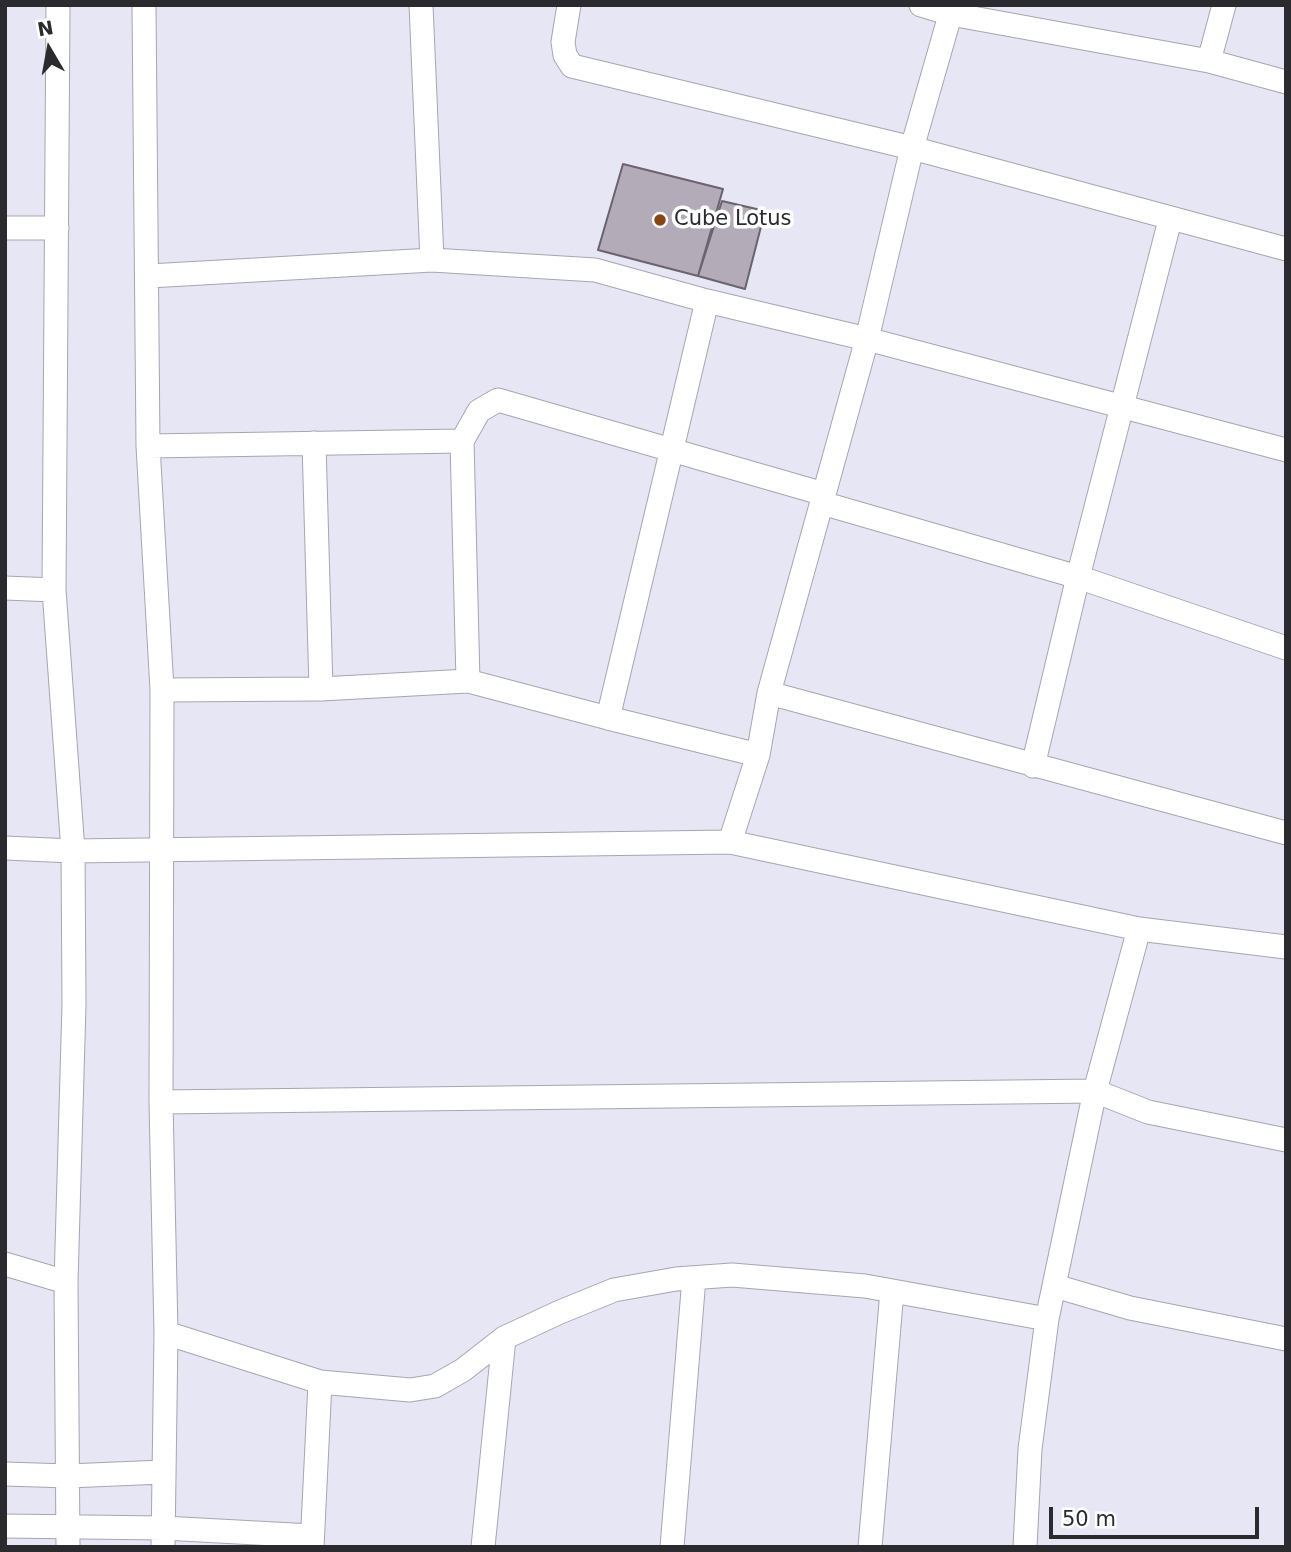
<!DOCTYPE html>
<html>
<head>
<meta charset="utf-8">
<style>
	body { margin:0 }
	#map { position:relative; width:1291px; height:1552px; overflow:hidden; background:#e7e6f4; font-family:"DejaVu Sans",sans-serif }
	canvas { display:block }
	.frame { position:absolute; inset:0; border:7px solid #2a2a2f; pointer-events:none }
	.north { position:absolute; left:14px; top:14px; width:70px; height:70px; -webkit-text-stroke:5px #fff; paint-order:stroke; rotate:350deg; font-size:19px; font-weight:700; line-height:28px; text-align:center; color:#2a2a2f }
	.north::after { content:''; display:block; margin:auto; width:24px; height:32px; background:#2a2a2f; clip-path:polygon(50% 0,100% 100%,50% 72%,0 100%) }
	.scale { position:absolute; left:1049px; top:1507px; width:210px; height:32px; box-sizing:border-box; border:4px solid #2a2a2f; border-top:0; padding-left:9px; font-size:21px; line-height:24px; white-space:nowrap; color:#2a2a2f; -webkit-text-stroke:5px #fff; paint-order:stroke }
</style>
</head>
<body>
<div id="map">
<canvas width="1291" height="1552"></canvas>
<div class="frame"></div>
<div class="north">N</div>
<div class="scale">50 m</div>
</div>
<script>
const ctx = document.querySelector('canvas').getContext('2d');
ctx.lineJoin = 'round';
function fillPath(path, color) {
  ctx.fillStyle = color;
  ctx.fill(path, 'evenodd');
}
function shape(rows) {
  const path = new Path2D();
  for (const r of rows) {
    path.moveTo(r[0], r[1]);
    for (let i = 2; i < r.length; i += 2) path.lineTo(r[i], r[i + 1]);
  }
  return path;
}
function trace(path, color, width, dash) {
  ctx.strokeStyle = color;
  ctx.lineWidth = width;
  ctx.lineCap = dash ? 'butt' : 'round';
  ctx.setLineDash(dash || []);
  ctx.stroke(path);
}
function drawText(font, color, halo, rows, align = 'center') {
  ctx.font = font + ' "DejaVu Sans",sans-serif';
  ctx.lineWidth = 7;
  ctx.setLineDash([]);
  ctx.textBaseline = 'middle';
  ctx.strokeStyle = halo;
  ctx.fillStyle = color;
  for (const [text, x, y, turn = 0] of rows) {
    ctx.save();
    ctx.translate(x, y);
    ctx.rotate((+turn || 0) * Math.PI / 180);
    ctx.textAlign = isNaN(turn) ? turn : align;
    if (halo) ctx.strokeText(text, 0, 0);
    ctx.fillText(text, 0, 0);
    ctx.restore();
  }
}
const building = shape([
	[623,164,723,189,698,276,598,250,623,164],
	[722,201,765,211,745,289,698,276,722,201]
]);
fillPath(building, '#b3abb7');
trace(building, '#69636d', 2);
const minor = shape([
	[144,5,148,446,162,690,161,1102,166,1333,163,1547],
	[421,5,432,260],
	[569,5,563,42,565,55,572,66,912,148,1286,249],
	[921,5,951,14,1209,61,1286,82],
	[1209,61,1224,5],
	[5,228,57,228],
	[149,276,432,260,595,270,707,301,867,339,912,148,953,5],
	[707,301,608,718,758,755],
	[462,441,468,681],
	[314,443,321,689],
	[148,446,462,441,479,411,498,400,824,494],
	[822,503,1078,577,1170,220],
	[5,588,54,590,73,851,74,1005,66,1282,68,1547],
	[54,590,58,5],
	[162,690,321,689,468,681,608,718],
	[769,693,1286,833],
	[1033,766,1078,577,1286,648],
	[730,842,758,755,769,693,867,339,1286,450],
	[5,848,73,851,730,842,1139,929,1286,947],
	[161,1102,1095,1091,1148,1112,1286,1140],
	[5,1264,66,1282],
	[1055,1286,1130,1308,1286,1339],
	[166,1333,320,1382,410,1390,435,1386,463,1370,504,1338,560,1312,614,1290,676,1279,732,1275,865,1286,1047,1319],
	[5,1474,68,1476,163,1472],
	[5,1526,163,1528,312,1536],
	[312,1547,320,1382],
	[483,1547,504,1338],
	[672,1547,694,1278],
	[870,1547,892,1291],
	[1025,1547,1030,1449,1047,1319,1095,1091,1139,929]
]);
trace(minor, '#a6a5b2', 25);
trace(minor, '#fff', 23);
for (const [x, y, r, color] of [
	[660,220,7,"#874414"]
]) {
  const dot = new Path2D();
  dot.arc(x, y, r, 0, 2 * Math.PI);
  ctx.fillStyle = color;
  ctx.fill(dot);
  trace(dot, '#fff', 2.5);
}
drawText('21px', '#2a2a2f', '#fff', [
	["Cube Lotus",674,220]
], 'left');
</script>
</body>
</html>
